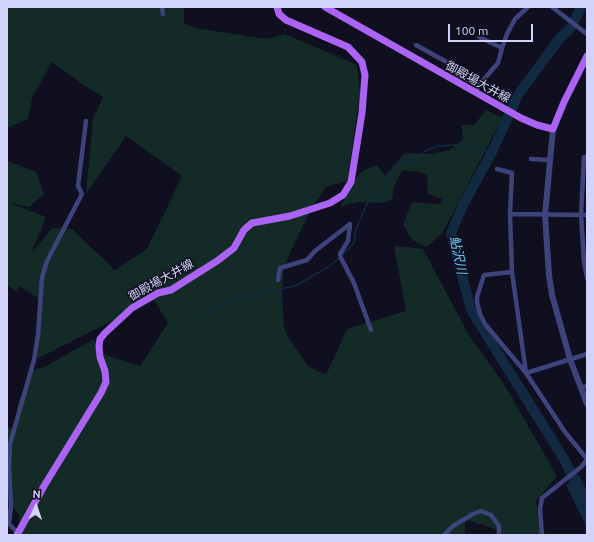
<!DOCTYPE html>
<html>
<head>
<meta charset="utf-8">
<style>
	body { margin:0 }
	#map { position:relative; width:594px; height:542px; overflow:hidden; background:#100f20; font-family:Ubuntu,sans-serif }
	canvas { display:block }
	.frame { position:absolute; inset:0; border:8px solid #d2d3fb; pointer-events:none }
	.north { position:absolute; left:16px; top:486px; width:40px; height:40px; -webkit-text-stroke:3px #100f20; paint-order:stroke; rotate:3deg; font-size:11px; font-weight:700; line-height:16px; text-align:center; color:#d2d3fb }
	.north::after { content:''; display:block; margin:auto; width:14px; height:18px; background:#d2d3fb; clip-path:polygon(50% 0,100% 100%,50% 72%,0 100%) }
	.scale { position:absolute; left:448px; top:24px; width:85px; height:18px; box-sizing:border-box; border:2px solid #d2d3fb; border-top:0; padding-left:5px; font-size:12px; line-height:14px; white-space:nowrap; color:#d2d3fb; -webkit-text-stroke:3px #100f20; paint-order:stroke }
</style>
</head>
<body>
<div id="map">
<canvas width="594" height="542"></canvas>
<div class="frame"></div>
<div class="north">N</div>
<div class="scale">100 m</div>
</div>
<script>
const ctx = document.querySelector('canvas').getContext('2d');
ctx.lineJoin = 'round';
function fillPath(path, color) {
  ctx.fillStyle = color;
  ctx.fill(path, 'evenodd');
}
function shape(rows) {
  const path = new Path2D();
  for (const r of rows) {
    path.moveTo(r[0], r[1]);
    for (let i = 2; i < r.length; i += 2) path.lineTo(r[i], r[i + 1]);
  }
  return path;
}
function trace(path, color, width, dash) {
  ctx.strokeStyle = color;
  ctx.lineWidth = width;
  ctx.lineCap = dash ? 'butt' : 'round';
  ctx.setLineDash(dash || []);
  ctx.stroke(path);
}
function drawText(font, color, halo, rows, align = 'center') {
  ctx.font = font + ' Ubuntu,"Noto Sans JP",sans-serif';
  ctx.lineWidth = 3;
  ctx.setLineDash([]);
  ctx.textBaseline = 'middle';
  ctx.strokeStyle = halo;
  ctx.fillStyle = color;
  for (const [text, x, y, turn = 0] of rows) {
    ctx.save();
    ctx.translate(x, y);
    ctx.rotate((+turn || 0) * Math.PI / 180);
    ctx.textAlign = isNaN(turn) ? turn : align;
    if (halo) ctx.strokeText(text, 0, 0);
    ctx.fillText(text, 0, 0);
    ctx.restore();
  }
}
fillPath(shape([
	[7,7,182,7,184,8,184,23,195,28,267,39,285,34,357,65,360,95,347,181,326,187,312,208,293,246,284,267,282,292,284,328,290,340,308,366,326,375,347,329,406,311,394,246,423,249,470,337,504,384,557,476,536,501,541,535,502,535,501,531,465,519,465,535,20,535,19,515,11,505,7,504,7,427,14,429,18,403,33,370,46,366,94,339,102,354,140,366,168,323,154,300,37,359,40,299,19,286,17,292,7,285,7,161,36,172,44,194,29,207,8,202,46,217,31,254,52,228,72,229,115,270,147,249,182,176,126,136,86,194,93,119,103,97,85,86,52,62,32,98,28,119,7,128],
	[486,110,502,118,443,232,427,247,412,240,403,224,412,202,434,204,441,203,442,199,428,194,427,175,419,172,402,170,394,186,392,200,383,203,358,202,341,206,352,183,362,171,377,165,385,176,405,153,432,154,450,150,463,139,461,125,474,125]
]), '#132a26');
fillPath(shape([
	[579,475,587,491,587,528,566,485]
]), '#112a42');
trace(shape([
	[342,255,354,243,356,229,370,197,383,190,394,166,417,158,427,150,438,146,457,145,471,149,486,151,493,150],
	[199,314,233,300,241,297,252,298,264,292,295,286,328,267,339,258]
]), '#112a42', 1.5);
trace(shape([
	[581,7,570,29,559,39,518,95,493,150,464,203,451,233,471,310,564,459,587,506]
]), '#112a42', 10);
trace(shape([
	[162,7,163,14],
	[552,7,587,34],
	[416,45,452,65,458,72,457,75,479,85],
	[502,48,507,34,515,19,528,7],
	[475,93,479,85,498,63,502,48,479,37],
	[587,157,584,157,581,215,584,261,587,278],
	[531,159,550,160],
	[497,169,512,173,510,214,512,272,526,373,565,432,587,459],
	[510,214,587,215],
	[350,224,348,241,340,254,341,258,354,283,371,330],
	[512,272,484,275,477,297,477,302,480,314,485,324,526,373,587,354],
	[278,280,280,268,307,260,315,251,350,224],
	[580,388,587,386],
	[18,533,9,524,11,505,9,467,10,444,34,360,38,335,42,278,47,261,82,194,78,186,86,121],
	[444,535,453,526,473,514,481,511,491,515,499,526,499,535],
	[542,535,540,509,542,498,581,467,587,460]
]), '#3e437c', 4.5);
trace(shape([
	[553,129,545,215,549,275,552,295,570,359,587,404]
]), '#3e437c', 6);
trace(shape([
	[325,7,521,118,537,125,553,129,564,102,587,56],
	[17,535,44,486,101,393,106,382,105,371,100,357,99,346,100,339,105,333,132,308,158,293,171,290,217,261,234,248,244,230,252,223,290,216,330,203,343,195,351,182,362,113,365,75,362,62,348,47,286,20,279,14,277,7]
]), '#aa63f2', 7);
drawText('12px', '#d2d3fb', '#100f20', [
	["御殿場大井線",478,82,29],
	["御殿場大井線",161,280,-29]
]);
drawText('italic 13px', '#69c4f3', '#100f20', [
	["鮎沢川",458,255,78]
]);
</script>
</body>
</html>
